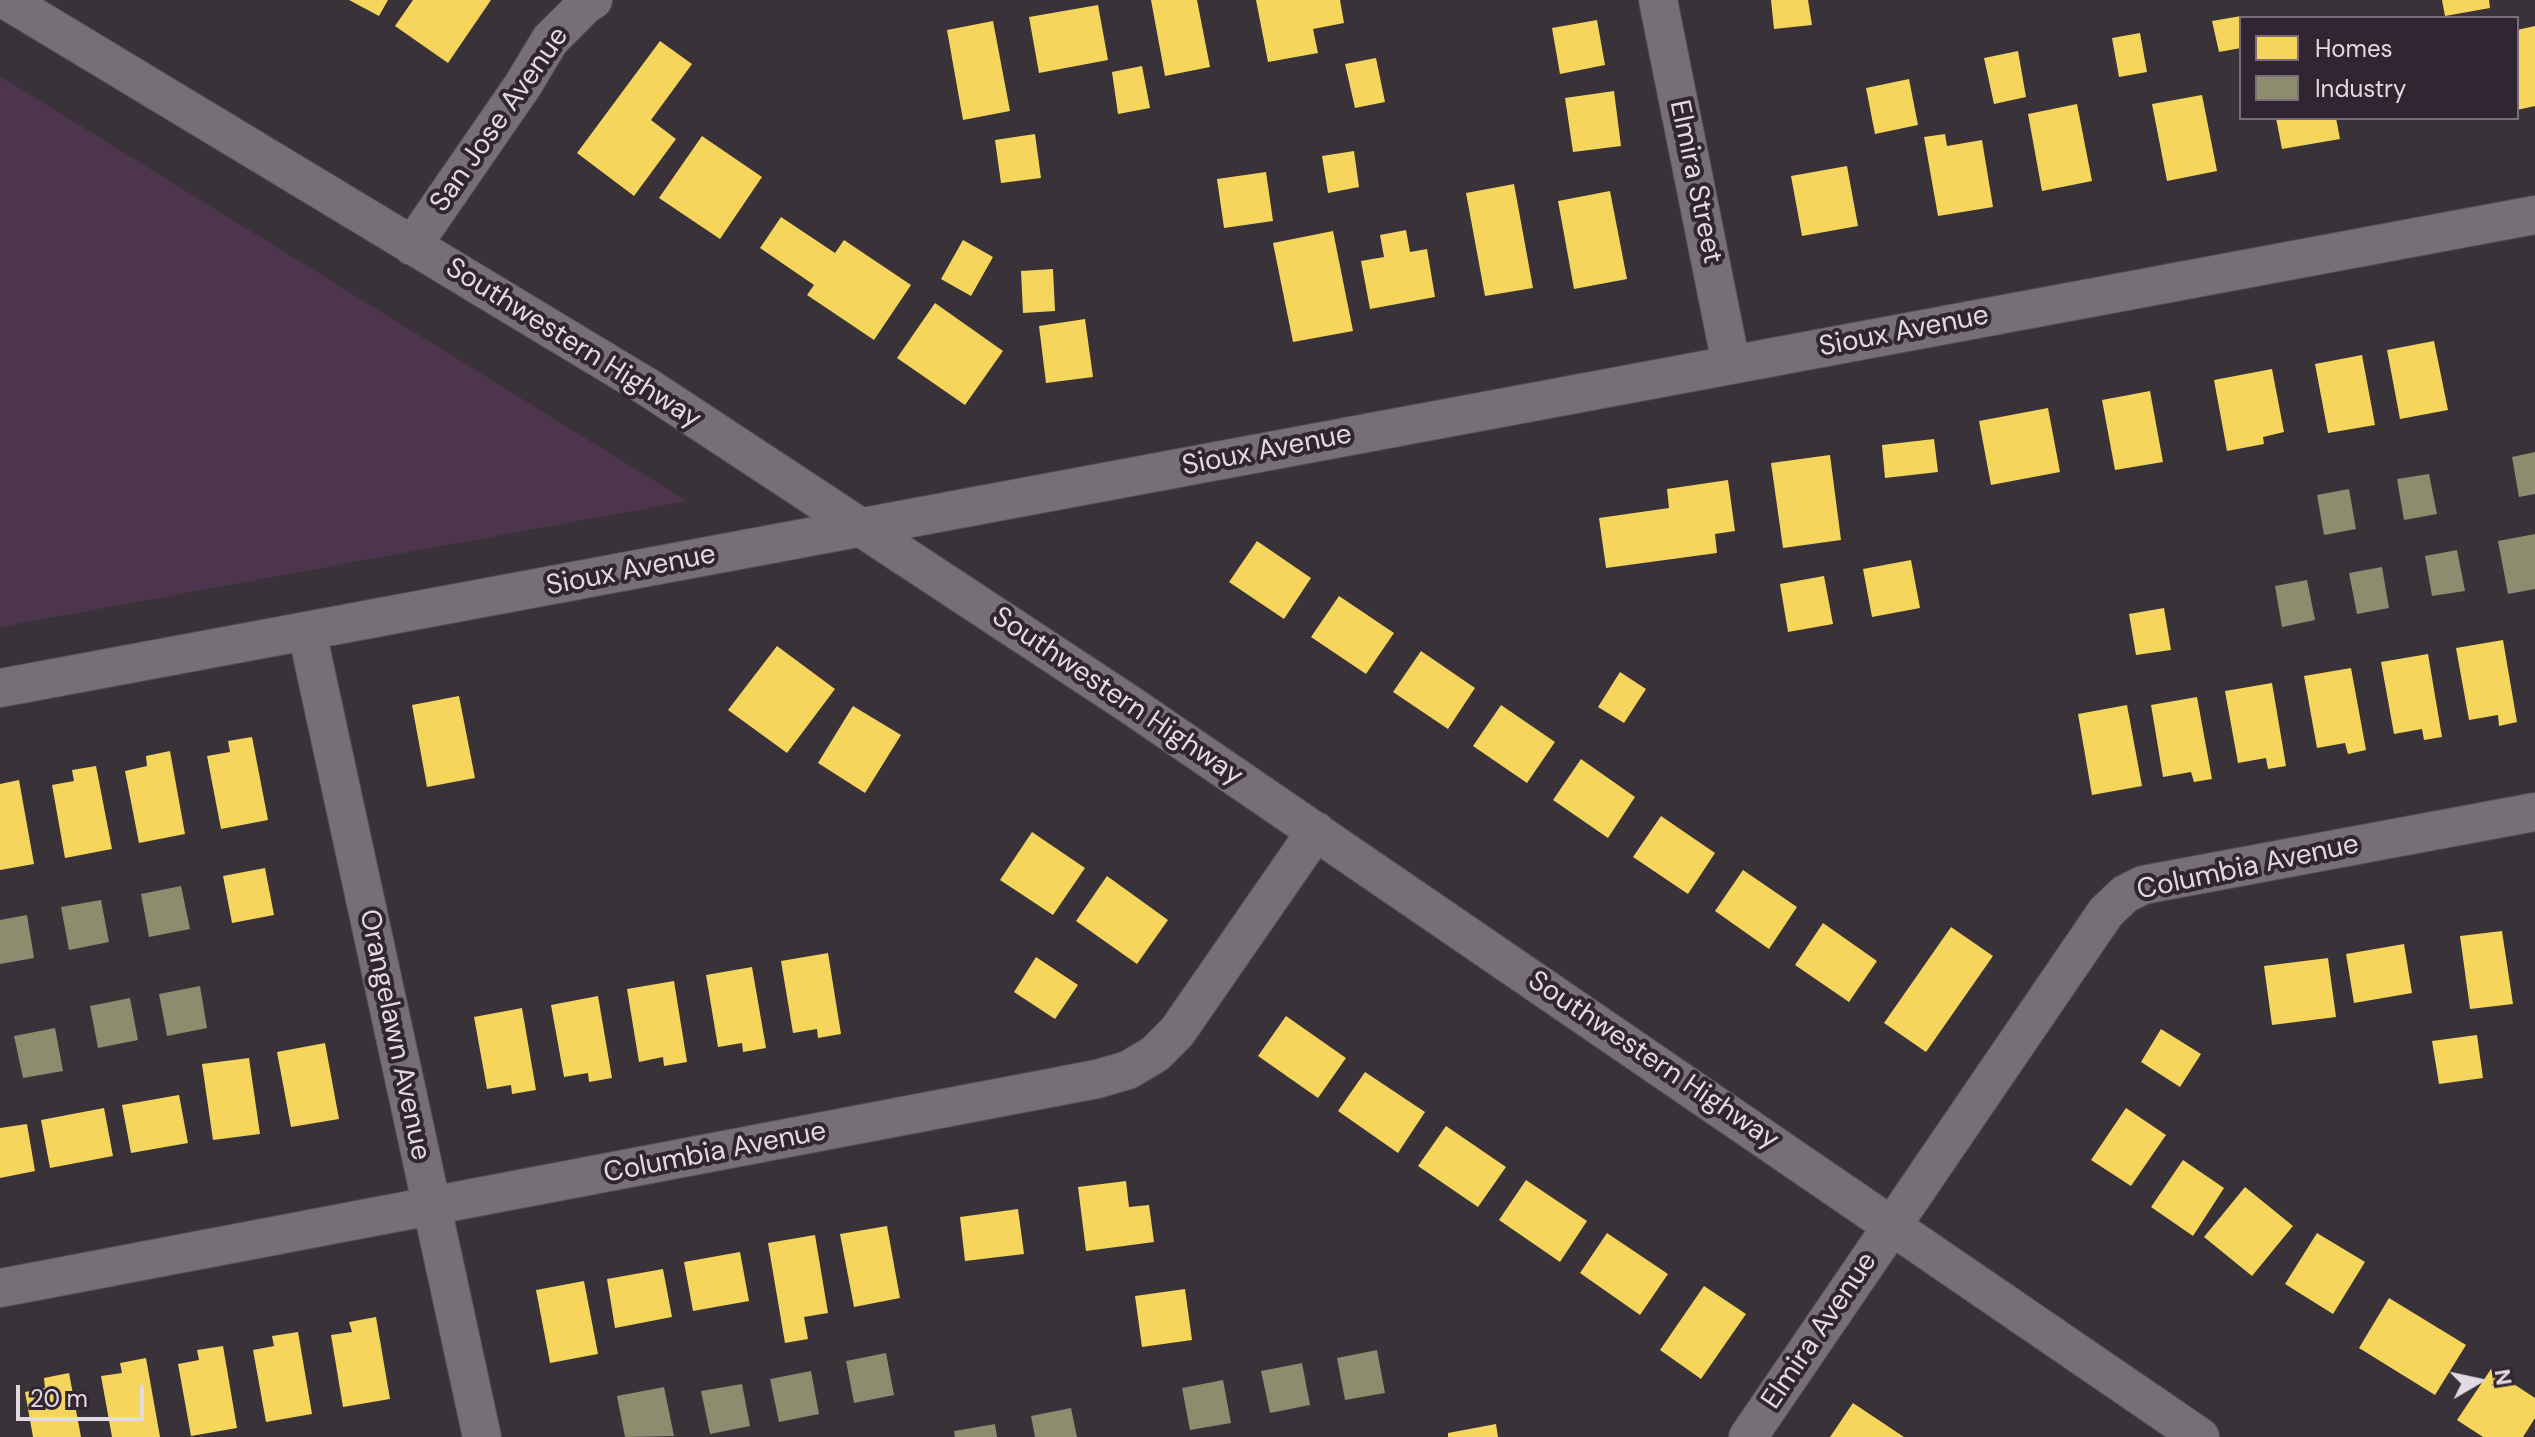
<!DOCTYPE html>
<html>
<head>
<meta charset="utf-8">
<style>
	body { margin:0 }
	#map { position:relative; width:2535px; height:1437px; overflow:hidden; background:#393239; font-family:"DM Sans",sans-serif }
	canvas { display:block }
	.legend { position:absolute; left:2239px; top:16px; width:280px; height:104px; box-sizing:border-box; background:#312532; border:2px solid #786d78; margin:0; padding:10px 14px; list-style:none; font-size:24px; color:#e2dae2 }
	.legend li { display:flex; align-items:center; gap:16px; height:40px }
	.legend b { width:40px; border:2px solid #786d78 }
	.north { position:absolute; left:2439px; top:1341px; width:80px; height:80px; -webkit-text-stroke:6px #312532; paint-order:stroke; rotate:81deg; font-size:22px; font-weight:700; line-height:32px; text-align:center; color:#e2dae2 }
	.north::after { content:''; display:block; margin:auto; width:28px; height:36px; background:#e2dae2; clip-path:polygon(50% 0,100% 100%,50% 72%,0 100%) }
	.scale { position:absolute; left:16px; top:1385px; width:128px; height:36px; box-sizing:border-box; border:4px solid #e2dae2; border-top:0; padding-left:10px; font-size:24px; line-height:28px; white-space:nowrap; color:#e2dae2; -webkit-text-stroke:6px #312532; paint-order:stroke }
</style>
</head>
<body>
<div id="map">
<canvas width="2535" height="1437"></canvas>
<ul class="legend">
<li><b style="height:22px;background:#f6d55c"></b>Homes</li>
<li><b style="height:22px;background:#8c8c6e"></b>Industry</li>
</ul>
<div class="north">N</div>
<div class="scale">20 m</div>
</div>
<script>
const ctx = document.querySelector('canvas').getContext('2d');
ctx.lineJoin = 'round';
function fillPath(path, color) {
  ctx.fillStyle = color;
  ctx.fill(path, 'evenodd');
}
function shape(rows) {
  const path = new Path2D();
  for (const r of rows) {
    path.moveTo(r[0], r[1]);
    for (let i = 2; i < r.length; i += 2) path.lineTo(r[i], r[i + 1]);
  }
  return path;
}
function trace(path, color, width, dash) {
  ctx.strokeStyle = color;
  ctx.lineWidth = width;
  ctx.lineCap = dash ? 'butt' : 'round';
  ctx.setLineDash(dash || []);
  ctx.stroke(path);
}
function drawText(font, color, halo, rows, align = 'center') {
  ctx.font = font + ' "DM Sans",sans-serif';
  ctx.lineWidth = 8;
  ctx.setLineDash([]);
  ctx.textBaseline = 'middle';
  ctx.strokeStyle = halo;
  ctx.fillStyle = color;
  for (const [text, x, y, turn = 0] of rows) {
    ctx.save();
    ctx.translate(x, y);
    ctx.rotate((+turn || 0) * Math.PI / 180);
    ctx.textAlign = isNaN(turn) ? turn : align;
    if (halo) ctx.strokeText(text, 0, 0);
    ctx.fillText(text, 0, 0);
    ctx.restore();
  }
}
fillPath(shape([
	[0,76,687,501,0,627]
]), '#4d354d');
fillPath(shape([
	[349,0,388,0,379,16],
	[413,0,491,0,448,63,395,26],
	[1151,0,1197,0,1210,67,1165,76],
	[1256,0,1340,0,1344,23,1313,29,1318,53,1268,62],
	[1771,0,1808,0,1812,25,1774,29],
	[2442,0,2489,0,2490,8,2445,16],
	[1098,5,1108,60,1039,73,1029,17],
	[2241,16,2241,48,2219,52,2212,21],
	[1597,20,1605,65,1560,74,1552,28],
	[993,21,1010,111,963,120,947,30],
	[2535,26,2535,106,2517,110,2517,30],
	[2140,33,2147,72,2119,77,2112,38],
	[660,41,692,64,651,120,676,139,634,196,577,153],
	[2018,51,2026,97,1994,104,1984,58],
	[1376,58,1385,102,1355,108,1345,64],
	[1142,66,1150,108,1118,114,1112,72],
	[1909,79,1918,125,1875,134,1866,88],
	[1614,91,1621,146,1573,152,1565,98],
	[2202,95,2217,171,2167,181,2152,104],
	[2077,104,2092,181,2042,191,2028,114],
	[2276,118,2336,118,2340,139,2282,149],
	[1035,134,1041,178,1001,183,995,140],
	[1945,134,1947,146,1982,140,1993,207,1938,216,1924,137],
	[702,136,762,177,720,239,659,198],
	[1354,151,1359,187,1328,193,1322,156],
	[1847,166,1858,226,1802,236,1791,176],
	[1266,172,1273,221,1224,228,1217,179],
	[1514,184,1533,288,1485,296,1466,193],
	[1610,191,1627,279,1574,289,1558,201],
	[781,217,835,253,844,240,911,285,874,340,807,295,814,285,760,248],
	[1406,230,1410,252,1427,249,1435,297,1370,309,1361,261,1384,257,1380,235],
	[1333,231,1353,331,1293,342,1273,243],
	[963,240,993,257,971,296,941,279],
	[1053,269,1055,311,1023,313,1021,271],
	[935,303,1003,351,965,405,897,358],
	[1085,319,1093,377,1046,383,1039,326],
	[2434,341,2448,410,2400,419,2387,350],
	[2362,355,2375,425,2328,433,2315,364],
	[2272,369,2284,432,2263,437,2264,444,2227,451,2214,380],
	[2150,391,2163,462,2115,470,2102,400],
	[2048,408,2060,472,1991,485,1979,421],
	[1934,439,1938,472,1885,478,1882,445],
	[1830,455,1841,540,1783,548,1771,463],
	[1728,480,1735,531,1715,534,1717,553,1606,568,1599,518,1669,508,1667,489],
	[1257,541,1311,578,1284,619,1229,582],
	[1911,560,1920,608,1872,617,1863,569],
	[1824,576,1833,624,1788,632,1780,584],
	[1339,596,1394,633,1366,674,1311,637],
	[2164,608,2171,650,2136,655,2129,614],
	[2503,640,2517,722,2499,726,2498,715,2469,720,2456,648],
	[777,646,835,689,787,753,728,710],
	[1421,651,1475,688,1448,729,1393,692],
	[2428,654,2442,737,2424,740,2422,729,2394,734,2381,662],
	[2351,668,2366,750,2348,754,2345,743,2317,748,2304,676],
	[1620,672,1646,689,1624,723,1598,707],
	[2272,683,2286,766,2268,769,2266,758,2238,763,2225,691],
	[459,696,475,778,427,787,412,705],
	[2197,697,2212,779,2194,782,2191,772,2163,777,2151,705],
	[1501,705,1555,742,1527,783,1473,746],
	[2127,705,2142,786,2092,795,2078,714],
	[853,706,901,735,865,793,818,763],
	[252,737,268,820,221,829,207,756,230,752,228,741],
	[170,751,185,834,139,843,125,771,147,766,146,756],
	[1581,759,1635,797,1608,838,1553,800],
	[96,766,112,849,65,858,52,785,74,781,72,770],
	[19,780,34,864,0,870,0,784],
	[1661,816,1715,853,1688,894,1633,857],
	[1032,832,1085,868,1053,915,1000,880],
	[265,868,274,915,232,923,223,876],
	[1743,870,1797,907,1769,949,1715,911],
	[1107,876,1168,920,1137,964,1076,921],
	[1823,923,1877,961,1849,1002,1795,965],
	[1951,927,1993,956,1926,1052,1884,1023],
	[2502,931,2513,1004,2470,1009,2460,936],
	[2404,944,2412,993,2354,1003,2346,954],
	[828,953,841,1034,818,1038,817,1029,793,1033,781,961],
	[1036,957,1078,985,1055,1019,1014,992],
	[2328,958,2336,1017,2272,1025,2264,966],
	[752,967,766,1048,743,1052,742,1043,718,1047,706,975],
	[674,981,687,1062,664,1066,663,1057,639,1062,627,989],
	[598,996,612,1078,589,1082,588,1073,564,1077,551,1005],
	[522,1008,536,1090,512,1094,511,1085,487,1089,474,1017],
	[1286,1016,1346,1058,1318,1098,1258,1056],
	[2161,1029,2201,1054,2180,1087,2141,1062],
	[2477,1035,2483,1078,2439,1084,2432,1041],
	[325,1043,339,1119,291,1127,277,1052],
	[249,1058,260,1134,213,1140,202,1064],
	[1365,1072,1425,1112,1398,1153,1338,1111],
	[179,1095,188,1143,131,1153,122,1105],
	[104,1108,113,1156,50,1168,41,1120],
	[2126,1108,2166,1135,2131,1186,2091,1160],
	[27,1124,35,1171,0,1178,0,1128],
	[1446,1126,1506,1167,1478,1207,1418,1166],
	[2183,1160,2224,1188,2193,1236,2151,1207],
	[1526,1180,1587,1221,1560,1262,1499,1220],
	[1126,1181,1129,1207,1149,1205,1154,1242,1086,1251,1078,1187],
	[2245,1187,2293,1226,2252,1276,2204,1237],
	[1018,1209,1024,1254,965,1261,960,1217],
	[887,1226,900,1298,854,1307,840,1234],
	[1607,1233,1668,1274,1640,1315,1580,1273],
	[2317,1233,2365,1262,2333,1314,2285,1284],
	[815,1235,828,1313,804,1317,808,1339,785,1343,768,1243],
	[740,1252,749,1301,693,1311,684,1262],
	[663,1269,672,1317,615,1328,607,1279],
	[584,1281,598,1354,550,1363,536,1290],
	[1704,1286,1746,1314,1701,1379,1660,1350],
	[1185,1289,1192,1340,1142,1347,1135,1296],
	[2389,1298,2466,1345,2435,1395,2359,1348],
	[376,1317,390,1399,343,1407,331,1335,352,1332,349,1322],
	[298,1332,312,1414,266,1422,253,1350,274,1346,272,1336],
	[223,1346,237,1428,191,1436,178,1364,199,1360,197,1350],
	[146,1358,160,1437,112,1437,101,1376,122,1373,120,1363],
	[2491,1369,2535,1398,2535,1418,2523,1437,2483,1437,2457,1420],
	[69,1373,81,1437,33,1437,25,1392,45,1388,44,1378],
	[1853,1403,1904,1437,1830,1437],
	[1496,1424,1498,1437,1448,1437,1448,1433]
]), '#f6d55c');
fillPath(shape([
	[2535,452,2535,494,2519,497,2512,457],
	[2429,474,2437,514,2404,520,2397,479],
	[2349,489,2356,529,2324,535,2317,495],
	[2535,534,2535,589,2508,594,2498,541],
	[2457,550,2465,591,2432,596,2425,556],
	[2382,567,2389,608,2357,614,2349,573],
	[2307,580,2315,620,2282,627,2275,586],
	[181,886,190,929,149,937,141,894],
	[101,900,109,942,69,950,61,907],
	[27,915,34,958,0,964,0,920],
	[200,986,207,1028,167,1036,159,994],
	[130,998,138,1040,98,1048,90,1006],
	[55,1028,63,1071,23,1078,14,1036],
	[1377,1350,1385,1393,1345,1400,1337,1358],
	[886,1353,894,1395,854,1403,846,1361],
	[1302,1363,1310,1405,1270,1413,1261,1371],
	[811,1371,819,1414,779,1422,770,1379],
	[1223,1380,1231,1423,1190,1430,1182,1388],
	[742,1384,750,1426,710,1434,701,1391],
	[664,1387,674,1436,625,1437,617,1396],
	[1071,1408,1077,1437,1035,1437,1031,1416],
	[995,1424,997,1437,955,1437,954,1431]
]), '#8c8c6e');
const street = shape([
	[6,0,649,388,1129,704,2200,1437],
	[1658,0,1731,364],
	[412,246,523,85,550,40,585,5,593,0],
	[307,632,482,1437],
	[0,688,2535,215],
	[0,1288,1097,1079,1128,1070,1155,1054,1177,1032,1316,831],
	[1748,1437,2106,912,2125,894,2143,885,2535,812]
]);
trace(street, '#534e53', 40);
trace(street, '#766f76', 38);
drawText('28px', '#e2dae2', '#312532', [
	["San Jose Avenue",500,120,-55],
	["Elmira Street",1695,182,78],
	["Sioux Avenue",1904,332,-11],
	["Southwestern Highway",573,344,32],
	["Sioux Avenue",1267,451,-11],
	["Sioux Avenue",631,571,-11],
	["Southwestern Highway",1117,697,34],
	["Columbia Avenue",2248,868,-12],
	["Orangelawn Avenue",394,1035,78],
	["Southwestern Highway",1653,1061,34],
	["Columbia Avenue",715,1153,-11],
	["Elmira Avenue",1820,1331,-56]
]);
</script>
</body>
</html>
